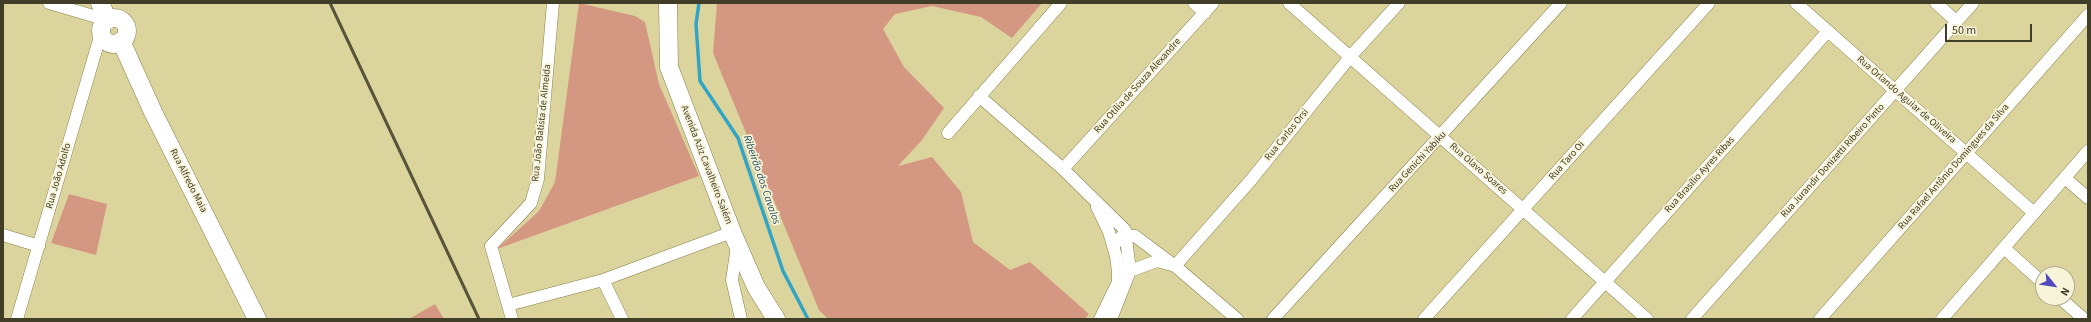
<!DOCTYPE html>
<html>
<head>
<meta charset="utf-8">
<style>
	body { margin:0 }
	#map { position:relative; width:2091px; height:322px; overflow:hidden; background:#dcd49d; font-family:"Source Sans 3",sans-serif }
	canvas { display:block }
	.frame { position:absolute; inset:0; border:4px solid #413e27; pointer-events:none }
	.north { position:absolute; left:2035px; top:266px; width:40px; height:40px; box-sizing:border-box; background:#f8f4d9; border:1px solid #afab92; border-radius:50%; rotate:120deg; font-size:11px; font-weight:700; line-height:16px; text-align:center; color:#413e27 }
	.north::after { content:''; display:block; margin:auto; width:14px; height:18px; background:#5249c0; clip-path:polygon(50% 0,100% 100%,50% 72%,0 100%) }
	.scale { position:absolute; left:1945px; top:24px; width:87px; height:18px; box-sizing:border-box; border:2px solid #413e27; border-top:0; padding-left:5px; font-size:12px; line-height:14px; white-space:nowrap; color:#413e27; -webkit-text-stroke:3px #f8f4d9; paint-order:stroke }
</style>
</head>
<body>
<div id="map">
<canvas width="2091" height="322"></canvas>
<div class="frame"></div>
<div class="north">N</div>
<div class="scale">50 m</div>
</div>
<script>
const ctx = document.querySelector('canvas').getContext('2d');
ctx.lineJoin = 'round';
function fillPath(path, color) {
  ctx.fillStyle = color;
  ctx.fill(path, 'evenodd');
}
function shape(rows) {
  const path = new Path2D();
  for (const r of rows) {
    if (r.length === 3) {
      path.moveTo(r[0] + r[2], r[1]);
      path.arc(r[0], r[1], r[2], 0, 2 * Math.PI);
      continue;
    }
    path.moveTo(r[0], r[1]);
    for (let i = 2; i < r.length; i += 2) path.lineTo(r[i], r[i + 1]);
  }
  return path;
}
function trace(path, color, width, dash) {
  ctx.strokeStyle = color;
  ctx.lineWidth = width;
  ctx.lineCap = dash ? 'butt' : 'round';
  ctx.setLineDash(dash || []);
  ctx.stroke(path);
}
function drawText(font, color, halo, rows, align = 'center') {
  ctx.font = font + ' "Source Sans 3",sans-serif';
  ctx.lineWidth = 3.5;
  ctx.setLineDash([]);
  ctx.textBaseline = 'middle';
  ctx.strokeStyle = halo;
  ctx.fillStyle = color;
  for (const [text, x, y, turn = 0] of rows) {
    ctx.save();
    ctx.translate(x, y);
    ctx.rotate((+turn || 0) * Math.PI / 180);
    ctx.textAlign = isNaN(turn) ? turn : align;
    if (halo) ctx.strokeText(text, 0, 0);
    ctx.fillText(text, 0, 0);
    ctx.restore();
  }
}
fillPath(shape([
	[579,3,635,16,645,22,659,84,699,176,497,249,539,211,555,182],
	[717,3,1042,3,1012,38,981,17,932,6,895,14,883,29,904,67,944,108,922,140,898,166,932,157,961,192,973,242,1010,270,1030,262,1089,314,1085,319,828,319,819,310,713,53],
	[69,194,107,204,96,255,51,243],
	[435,304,444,319,409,319]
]), '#d49882');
trace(shape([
	[699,3,696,24,700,81,738,138,783,271,808,319]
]), '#32a5c5', 3.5);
const minor = shape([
	[49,3,107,20],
	[1194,3,1205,13],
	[1289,3,1647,319],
	[1796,3,2034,213],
	[1936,3,1956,21],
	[979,96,1063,169,1125,230,1130,271,1111,319],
	[948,133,1061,3],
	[1063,169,1213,3],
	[2065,178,2088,198],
	[1097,207,1109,232,1116,256,1118,272,1118,282,1100,319],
	[3,235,39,246],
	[737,246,732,280,741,319],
	[1113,246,1123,235,1135,236,1175,266,1237,319],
	[2004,248,2043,283],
	[1175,266,1251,180,1350,57,1399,3],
	[1123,271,1127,272,1157,261,1172,265],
	[603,280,622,319],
	[2060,298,2084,319],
	[508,305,603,280,732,232],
	[17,319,101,33],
	[512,319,491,246,531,203,538,179,553,3],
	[1273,319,1561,3],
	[1424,319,1709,3],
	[1572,319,1828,31],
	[1692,319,1973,3],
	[1820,319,2088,15],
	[1942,319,2088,151]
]);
const secondary = shape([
	[100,3,108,20],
	[668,3,669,67,732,232,756,287,776,319],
	[114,31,13],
	[121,41,153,112,257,319]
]);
trace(minor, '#877f4b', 13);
trace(secondary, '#877f4b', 19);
trace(minor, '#fff', 12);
trace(secondary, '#fff', 18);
trace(shape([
	[330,3,479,319]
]), '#585439', 3);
drawText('10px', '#413e27', '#f8f4d9', [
	["Rua Otília de Souza Alexandre",1138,86,-48],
	["Rua Orlando Aguiar de Oliveira",1906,100,41],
	["Rua João Batista de Almeida",542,123,-84],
	["Rua Carlos Orsi",1287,135,-51],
	["Rua Taro Oi",1567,161,-48],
	["Rua Jurandir Donizetti Ribeiro Pinto",1833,161,-48],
	["Rua Genichi Yabiku",1418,162,-47],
	["Avenida Aziz Cavalheiro Salém",706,165,69],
	["Rua Rafael Antônio Domingues da Silva",1954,167,-49],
	["Rua Olavo Soares",1478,169,41],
	["Rua Brasílio Ayres Ribas",1700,175,-48],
	["Rua João Adolfo",59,176,-74],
	["Rua Alfredo Maia",188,181,63]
]);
drawText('italic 11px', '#1e4d5b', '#f8f4d9', [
	["Ribeirão dos Cavalos",761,180,71]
]);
</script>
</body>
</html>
